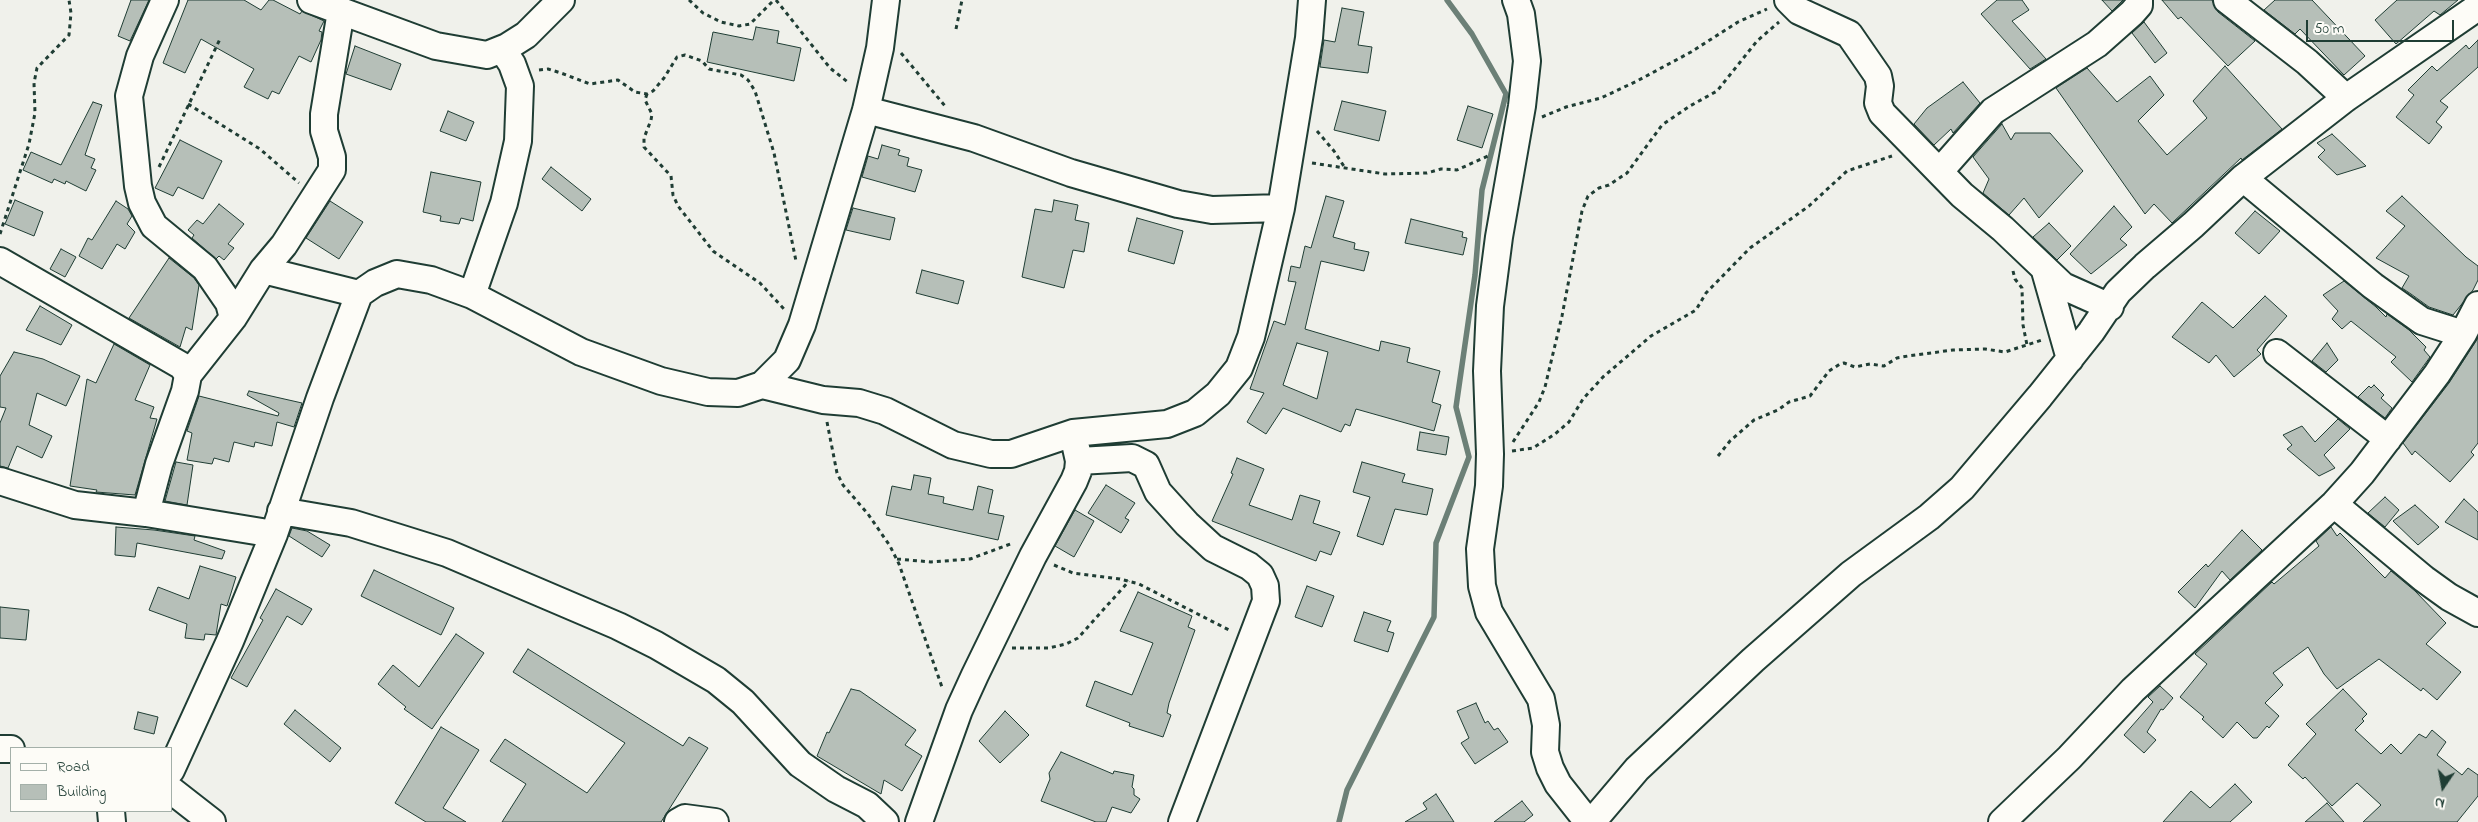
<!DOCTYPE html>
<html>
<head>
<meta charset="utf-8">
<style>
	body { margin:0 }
	#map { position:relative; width:2478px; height:822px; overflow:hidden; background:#f0f1eb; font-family:"Indie Flower",sans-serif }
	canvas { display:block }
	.legend { position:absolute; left:10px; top:747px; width:162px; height:65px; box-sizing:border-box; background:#fdfcf7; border:1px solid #a4b0a9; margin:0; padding:6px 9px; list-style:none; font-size:15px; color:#1f3d34 }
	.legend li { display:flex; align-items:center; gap:10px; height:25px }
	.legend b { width:25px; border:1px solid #a4b0a9 }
	.north { position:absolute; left:2418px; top:762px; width:50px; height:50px; -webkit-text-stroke:4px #fdfcf7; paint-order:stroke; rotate:192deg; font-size:14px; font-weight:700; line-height:20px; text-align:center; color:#1f3d34 }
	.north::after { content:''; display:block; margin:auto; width:18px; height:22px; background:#1f3d34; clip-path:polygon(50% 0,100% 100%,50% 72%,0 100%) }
	.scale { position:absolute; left:2306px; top:20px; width:148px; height:22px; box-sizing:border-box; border:2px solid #1f3d34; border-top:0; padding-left:6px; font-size:15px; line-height:18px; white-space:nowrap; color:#1f3d34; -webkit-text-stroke:4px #fdfcf7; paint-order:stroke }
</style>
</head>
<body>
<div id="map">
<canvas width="2478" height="822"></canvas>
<ul class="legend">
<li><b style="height:6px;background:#fdfcf7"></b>Road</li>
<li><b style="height:14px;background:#b6bfb8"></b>Building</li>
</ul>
<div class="north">N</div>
<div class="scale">50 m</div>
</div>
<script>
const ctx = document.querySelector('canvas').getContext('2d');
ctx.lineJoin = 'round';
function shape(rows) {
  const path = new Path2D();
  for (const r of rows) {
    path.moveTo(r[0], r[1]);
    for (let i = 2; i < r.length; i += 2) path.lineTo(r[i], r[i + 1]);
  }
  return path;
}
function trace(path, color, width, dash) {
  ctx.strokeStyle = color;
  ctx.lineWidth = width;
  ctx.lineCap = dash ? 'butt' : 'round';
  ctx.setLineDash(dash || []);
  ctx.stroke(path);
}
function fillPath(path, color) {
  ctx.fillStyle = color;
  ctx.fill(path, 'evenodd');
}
trace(shape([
	[1339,822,1347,790,1434,617,1436,543,1469,457,1456,407,1475,275,1482,190,1506,94,1472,34,1447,0]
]), '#6c8077', 5.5);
const building = shape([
	[131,0,149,0,130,41,118,36,131,0],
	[188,0,244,0,261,10,269,0,273,0,300,14,302,11,324,21,319,31,322,32,321,40,311,62,299,56,279,94,272,91,268,99,244,87,254,69,201,39,185,73,163,63,188,0],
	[1997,0,2022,0,2029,10,2012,21,2046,59,2030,69,1981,14,1997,0],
	[2102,0,2123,0,2112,11,2102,0],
	[2162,0,2212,0,2218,12,2255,41,2228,66,2181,17,2178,19,2162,0],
	[2275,0,2312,0,2365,56,2344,75,2300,29,2295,34,2264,10,2275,0],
	[2397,0,2458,0,2440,15,2434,11,2396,44,2375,20,2397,0],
	[1342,8,1364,12,1358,45,1372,47,1368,73,1320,67,1324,40,1335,42,1342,8],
	[2144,22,2167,53,2155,63,2132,33,2144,22],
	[756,27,779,31,777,43,801,48,794,81,707,62,713,32,753,40,756,27],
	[2478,40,2478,67,2440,101,2448,107,2436,122,2442,127,2429,144,2396,117,2414,95,2408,90,2432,66,2437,71,2466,45,2469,49,2478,40],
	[355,46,401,64,391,90,346,74,355,46],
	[2225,66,2282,129,2242,160,2241,158,2172,223,2154,204,2145,214,2056,88,2087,68,2117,102,2150,76,2164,95,2138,121,2167,155,2207,118,2193,101,2225,66],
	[1963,82,1980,103,1953,133,1951,129,1934,145,1914,124,1927,108,1963,82],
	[1342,101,1386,111,1379,141,1334,130,1342,101],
	[93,102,102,105,85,155,95,159,91,168,96,170,86,191,66,181,65,184,54,179,52,183,23,170,31,152,61,165,93,102],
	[1468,106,1493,114,1482,148,1457,140,1468,106],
	[448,111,474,122,466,141,440,131,448,111],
	[2002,124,2011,140,2015,133,2050,133,2083,171,2039,218,2024,198,2009,215,1983,193,1989,179,1973,157,2002,124],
	[2332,134,2366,166,2337,175,2318,157,2325,150,2317,143,2332,134],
	[180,140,222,161,203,199,178,187,173,196,155,188,180,140],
	[882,145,900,150,898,155,909,158,907,166,922,170,915,192,862,177,868,156,878,159,882,145],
	[551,167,591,199,582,211,542,179,551,167],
	[431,172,481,182,473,221,461,218,459,224,440,221,441,216,423,212,431,172],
	[1326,196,1344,201,1333,237,1355,243,1354,249,1369,252,1364,271,1321,261,1305,329,1379,351,1381,341,1410,348,1407,362,1440,371,1432,402,1441,405,1434,431,1356,409,1350,426,1345,424,1341,432,1283,408,1266,434,1247,422,1264,393,1250,389,1274,321,1285,325,1296,282,1288,281,1291,266,1300,268,1305,246,1311,248,1326,196],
	[1297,343,1328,352,1317,399,1283,385,1297,343],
	[2402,196,2466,257,2478,266,2478,280,2473,290,2453,315,2429,307,2411,294,2402,288,2409,276,2376,258,2405,226,2386,211,2402,196],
	[15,200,43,212,34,236,5,224,15,200],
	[1054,200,1078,205,1075,220,1089,223,1084,252,1073,250,1064,288,1022,277,1035,209,1052,212,1054,200],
	[116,201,128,209,132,216,127,224,135,232,125,249,117,244,102,269,79,256,88,238,92,240,116,201],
	[330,201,363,222,339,259,306,238,330,201],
	[219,204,244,224,228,244,234,248,224,260,219,256,216,259,192,238,194,235,188,230,197,220,203,224,219,204],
	[2114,206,2132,227,2120,239,2127,245,2091,274,2070,254,2114,206],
	[853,208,895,218,890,240,846,230,853,208],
	[2255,211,2280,231,2259,254,2235,233,2255,211],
	[1137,218,1183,231,1174,264,1128,251,1137,218],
	[1411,219,1463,232,1462,237,1467,238,1463,255,1405,243,1411,219],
	[2049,223,2071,246,2057,260,2033,237,2049,223],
	[61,249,76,257,65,277,50,269,61,249],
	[169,258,194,278,199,285,192,330,186,327,180,347,129,318,169,258],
	[922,270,964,281,958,304,916,293,922,270],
	[2344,281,2376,307,2386,317,2387,314,2409,330,2426,347,2424,350,2430,357,2412,382,2391,362,2396,357,2351,321,2342,329,2332,319,2338,311,2323,295,2344,281],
	[2265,296,2287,316,2257,350,2261,354,2234,377,2216,355,2209,363,2172,337,2202,302,2233,328,2265,296],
	[40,306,72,325,61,345,26,330,40,306],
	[2478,338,2478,443,2471,452,2474,455,2450,482,2415,451,2412,455,2403,443,2449,383,2478,338],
	[2327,343,2338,360,2326,372,2312,361,2327,343],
	[114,344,150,365,135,400,154,407,150,418,157,419,135,495,96,492,97,490,70,486,87,379,96,383,114,344],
	[14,352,43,359,80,376,66,406,37,393,29,425,52,436,42,458,17,446,8,468,0,466,0,423,6,408,0,407,0,376,14,352],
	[2374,385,2384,395,2381,398,2392,408,2385,418,2358,397,2369,386,2371,388,2374,385],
	[249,391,302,403,294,427,277,422,272,446,255,442,254,447,234,442,229,462,214,458,212,464,187,460,192,433,187,431,199,396,278,416,279,413,247,395,249,391],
	[2338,419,2350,429,2324,455,2335,468,2319,476,2287,449,2292,445,2283,435,2302,426,2315,442,2338,419],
	[1420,432,1449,437,1446,455,1417,450,1420,432],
	[1237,458,1264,469,1249,505,1292,520,1300,495,1320,501,1313,523,1340,532,1331,555,1320,551,1316,561,1212,521,1233,474,1231,473,1237,458],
	[176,462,193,465,187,505,165,501,176,462],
	[1362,462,1405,474,1402,482,1433,489,1427,515,1395,509,1383,545,1357,536,1370,497,1353,492,1362,462],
	[914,475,931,478,928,494,944,497,943,503,973,510,978,486,993,490,988,513,1004,516,998,540,886,515,892,486,911,490,914,475],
	[1106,485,1135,503,1125,518,1129,520,1121,533,1088,513,1106,485],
	[2385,497,2399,510,2385,527,2368,513,2385,497],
	[2464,499,2478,512,2478,540,2445,522,2464,499],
	[2415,505,2439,527,2418,545,2393,521,2415,505],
	[1075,510,1094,521,1074,557,1055,546,1075,510],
	[116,527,154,530,195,536,194,540,225,551,222,559,137,543,135,557,115,555,116,527],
	[2331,527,2337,536,2340,533,2385,578,2391,571,2415,591,2443,620,2446,623,2426,644,2461,672,2437,700,2423,688,2421,691,2379,659,2337,689,2324,674,2308,647,2273,673,2283,685,2265,703,2279,716,2269,728,2267,726,2257,738,2253,738,2237,722,2223,738,2202,719,2204,717,2180,697,2207,664,2195,654,2272,582,2274,584,2319,546,2316,541,2331,527],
	[292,528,307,531,330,545,322,557,289,536,292,528],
	[2242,530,2262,550,2230,580,2222,571,2195,608,2178,592,2206,564,2208,567,2242,530],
	[200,566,236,577,227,606,221,604,216,635,205,634,204,640,185,638,187,624,149,610,158,587,189,599,200,566],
	[374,570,454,608,441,635,361,596,374,570],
	[1307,586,1334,596,1322,627,1295,617,1307,586],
	[276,589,312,609,302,625,287,616,247,687,231,678,263,620,260,618,276,589],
	[1138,592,1192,616,1188,627,1195,630,1169,703,1167,713,1171,715,1163,737,1129,726,1130,723,1086,706,1095,681,1132,695,1153,643,1120,631,1138,592],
	[0,607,29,610,26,640,0,638,0,607],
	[1364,612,1391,621,1387,631,1394,633,1388,652,1354,641,1364,612],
	[456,634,484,653,432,729,404,709,406,707,378,684,393,665,419,687,456,634],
	[528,649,683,746,689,737,708,748,661,822,502,822,526,784,490,761,505,739,587,793,625,743,513,672,528,649],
	[2160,686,2173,698,2163,710,2161,709,2147,732,2156,740,2144,753,2124,735,2153,702,2148,697,2160,686],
	[851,689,860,691,916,730,905,745,922,756,902,791,884,780,881,794,817,756,827,732,829,733,851,689],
	[2343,689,2367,714,2362,719,2364,721,2355,730,2381,754,2391,744,2401,754,2419,734,2426,738,2432,730,2446,742,2437,755,2462,775,2468,768,2478,775,2478,796,2457,822,2363,822,2381,805,2357,783,2332,806,2305,777,2303,779,2288,765,2316,734,2306,724,2343,689],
	[1476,703,1485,723,1488,721,1494,730,1498,728,1508,742,1475,764,1461,743,1469,738,1457,711,1476,703],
	[295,710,341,748,330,762,284,724,295,710],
	[1005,711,1029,735,1000,763,979,741,1005,711],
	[138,712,158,717,154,734,134,729,138,712],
	[441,727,479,750,443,808,466,822,426,822,395,803,441,727],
	[1061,752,1113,774,1114,771,1134,775,1132,787,1134,789,1134,795,1140,799,1131,813,1112,807,1106,822,1096,822,1041,801,1050,779,1049,773,1061,752],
	[2235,784,2252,802,2230,822,2163,822,2191,791,2210,808,2235,784],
	[1436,794,1454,822,1405,822,1427,809,1423,803,1436,794],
	[1522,801,1533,815,1524,822,1494,822,1522,801],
	[2327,803,2344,822,2305,822,2327,803]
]);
fillPath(building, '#b6bfb8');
trace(building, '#1f3d34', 1);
const minor = shape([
	[165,0,140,56,129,96,138,186,142,203,154,226,205,268,229,303,233,318],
	[311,0,436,46,487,55,507,47,526,35,561,0],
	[1516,0,1521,14,1527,61,1522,106,1499,237,1490,306,1487,371,1490,454,1489,486,1480,549,1482,586,1489,612,1541,699,1546,725,1545,752,1550,768,1558,784,1588,822],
	[1788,0,1799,11,1849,34,1878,76,1880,86,1878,103,1882,113,1962,195,2003,229,2063,286,2110,307],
	[2227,0,2307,62,2346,98],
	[866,110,974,138,1071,173,1178,204,1212,210,1281,208],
	[1940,171,1993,111,2097,44,2132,13,2139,5,2139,0],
	[2243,178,2373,286,2422,321,2463,334],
	[0,261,182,366,188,375,185,391,159,464,146,513],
	[263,270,359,294],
	[2045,271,2070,359],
	[472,295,504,203,518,141,520,86,512,64,504,52,507,47],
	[2277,353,2388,439],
	[188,375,233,318,263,270,284,245,332,170,332,157,324,131,324,114,341,11],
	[762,385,823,400,859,403,885,411,953,445,991,454,1011,454,1073,433,1167,424,1195,413,1218,394,1239,368,1251,337,1281,208,1309,38,1312,0],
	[1079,461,1132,458,1146,465,1158,492,1187,524,1213,548,1249,566,1260,575,1265,586,1266,601,1182,822],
	[0,481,75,505,146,513,274,534],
	[2334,504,2424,579,2449,597,2478,613],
	[281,511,351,523,447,553,618,626,656,645,716,680,743,702,800,764,836,789,867,805,885,822],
	[0,749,11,749],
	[171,770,230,641,274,534,320,398,359,294,375,283,397,274,431,280,472,295,581,352,661,381,708,392,738,393,762,385,787,360,802,325,866,110,880,48,886,0],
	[171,790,212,822],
	[111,811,112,822],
	[678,822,685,818,715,822],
	[919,822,959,710,975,675,1033,556,1074,481,1078,471,1079,461,1075,443],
	[1592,822,1637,769,1753,660,1851,574,1929,517,1962,488,2040,396,2091,332,2118,292,2145,266,2193,225,2243,178,2346,98,2478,7],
	[2002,822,2069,758,2133,690,2334,504,2362,473,2437,374,2463,334,2478,305]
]);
trace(minor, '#1f3d34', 30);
trace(shape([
	[689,0,703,13,721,22,739,26,750,24,774,0],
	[776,0,830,68,849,83],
	[956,29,962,0],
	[901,53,945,106],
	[539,70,548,69,561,73,590,84,618,80,635,92,647,94,653,91,664,78,677,57,685,55,702,61,709,69,741,75,748,80,755,91,774,153,796,261],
	[647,94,645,100,652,114,651,120,644,138,644,147,671,176,673,195,678,206,713,251,760,283,784,309],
	[188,104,260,149,299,183],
	[1542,117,1566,107,1601,98,1637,81,1691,52,1738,22,1767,9],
	[1317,131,1334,151,1345,168],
	[1312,163,1385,174,1427,173,1441,169,1457,170,1490,155],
	[159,167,220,39],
	[0,234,29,144,35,113,34,83,37,68,69,35,71,13,69,0],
	[2013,271,2015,279,2022,288,2023,325,2027,345],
	[827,422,837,473,843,485,868,514,890,546,899,564,943,690],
	[1513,442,1539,402,1545,387,1562,316,1582,211,1588,196,1599,188,1609,185,1627,173,1662,125,1690,106,1717,91,1757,41,1779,22],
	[1512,451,1533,448,1555,434,1569,422,1583,399,1603,377,1651,336,1696,310,1706,293,1750,248,1809,206,1847,171,1892,156],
	[1718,456,1730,441,1754,420,1778,410,1789,402,1810,396,1829,371,1840,364,1844,363,1855,367,1870,364,1884,366,1897,358,1908,356,1953,350,1985,349,2005,352,2042,340],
	[897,559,931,562,970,559,1013,543],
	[1054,565,1073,573,1120,579,1139,584,1231,631],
	[1012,648,1049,648,1066,644,1078,638,1129,581]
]), '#1f3d34', 3, [4, 4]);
trace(minor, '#fdfcf7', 26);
</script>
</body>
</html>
